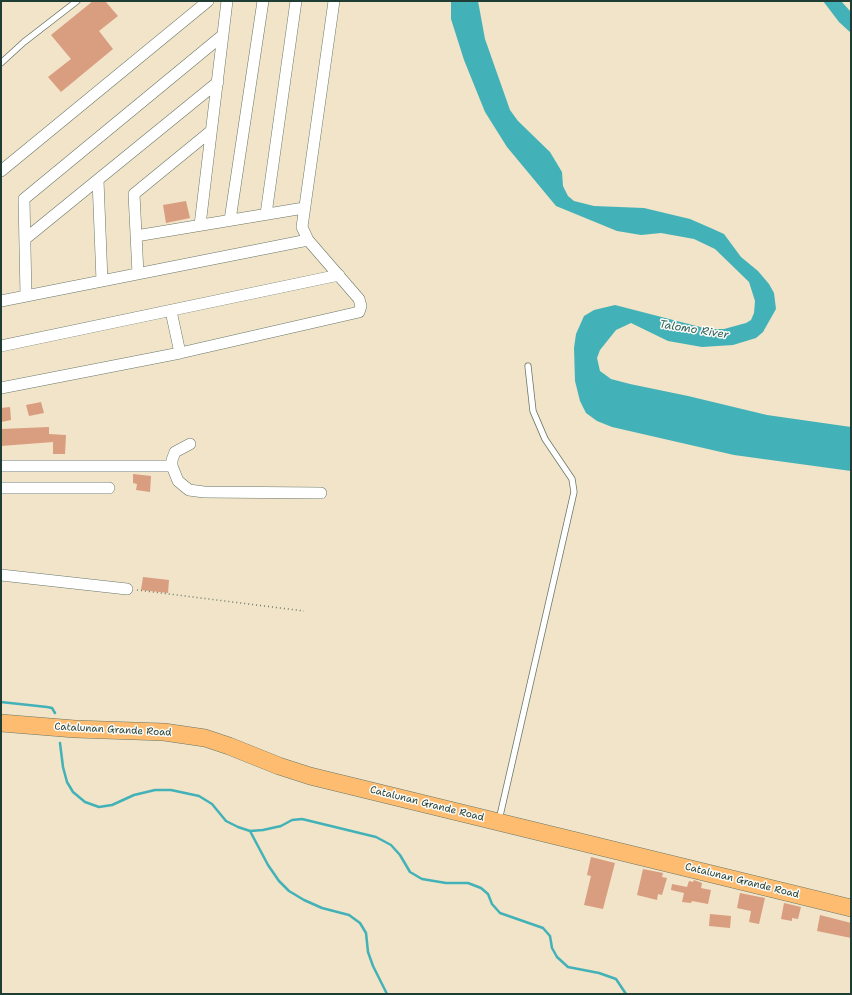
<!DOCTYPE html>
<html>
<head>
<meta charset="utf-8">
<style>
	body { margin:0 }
	#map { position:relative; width:852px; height:995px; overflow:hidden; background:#f1e4c8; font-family:"Shantell Sans",sans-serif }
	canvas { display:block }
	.frame { position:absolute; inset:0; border:2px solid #1f3d34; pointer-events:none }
</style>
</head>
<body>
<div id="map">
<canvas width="852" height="995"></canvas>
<div class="frame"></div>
</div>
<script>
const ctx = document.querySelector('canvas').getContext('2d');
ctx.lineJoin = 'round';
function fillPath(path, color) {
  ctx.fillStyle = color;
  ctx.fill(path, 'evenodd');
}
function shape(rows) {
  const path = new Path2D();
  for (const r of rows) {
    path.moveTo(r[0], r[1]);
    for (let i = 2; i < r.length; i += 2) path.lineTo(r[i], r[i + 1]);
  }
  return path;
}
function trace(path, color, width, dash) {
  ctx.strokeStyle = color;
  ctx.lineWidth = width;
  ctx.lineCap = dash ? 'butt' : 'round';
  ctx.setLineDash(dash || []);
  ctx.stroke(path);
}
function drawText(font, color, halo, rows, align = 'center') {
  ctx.font = font + ' "Shantell Sans",sans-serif';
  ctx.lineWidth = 3;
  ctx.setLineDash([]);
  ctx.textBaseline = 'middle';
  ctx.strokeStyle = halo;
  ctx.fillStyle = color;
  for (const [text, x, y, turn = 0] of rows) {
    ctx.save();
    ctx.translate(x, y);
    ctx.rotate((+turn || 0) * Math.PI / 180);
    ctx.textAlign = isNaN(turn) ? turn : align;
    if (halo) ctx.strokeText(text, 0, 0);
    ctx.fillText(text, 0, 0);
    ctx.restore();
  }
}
fillPath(shape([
	[451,1,478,1,485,39,510,110,518,121,550,152,562,172,563,186,568,196,574,201,594,206,644,208,690,219,713,229,724,234,741,257,758,271,769,284,774,293,776,309,763,332,756,338,733,345,702,347,668,341,631,323,616,330,600,350,597,358,600,371,611,379,630,384,688,396,767,415,851,427,851,471,734,455,612,427,597,421,586,413,580,401,575,381,574,348,576,334,584,316,594,310,615,305,708,329,724,329,746,323,751,320,754,313,755,301,749,282,715,249,694,239,661,233,641,235,617,231,556,206,507,147,485,112,464,60,451,19],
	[823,1,841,1,851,12,851,33,839,22]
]), '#42b2b8');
trace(shape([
	[1,702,47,707,52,708,55,713],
	[60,743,63,767,67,782,73,792,85,802,99,807,112,805,134,795,155,790,171,790,199,796,212,804,226,821,238,827,250,831,263,830,281,826,292,820,302,819,376,837,391,845,400,855,410,872,422,879,446,883,468,883,481,888,488,894,492,904,500,913,543,928,550,936,552,948,557,957,568,967,599,973,616,979,626,994],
	[250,831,268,865,279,881,289,891,304,900,322,908,349,915,360,923,366,933,368,952,373,966,387,994]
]), '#42b2b8', 2.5);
fillPath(shape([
	[93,1,105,1,118,16,99,31,113,49,61,92,48,77,71,59,51,35],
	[186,201,190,218,166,223,163,205],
	[41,402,44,413,29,416,26,405],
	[10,407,11,420,1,422,1,408],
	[49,427,49,434,66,435,65,454,53,454,53,442,1,446,1,429],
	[133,474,151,476,150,492,136,490,137,484,133,483],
	[143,577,169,580,168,593,141,590],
	[591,857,615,863,603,909,584,905,591,876,587,875],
	[643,869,663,873,662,877,667,878,662,895,658,894,657,900,637,895],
	[694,880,702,883,701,888,711,890,708,904,692,901,691,903,682,902,684,893,671,890,672,884,687,887,689,881,693,882],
	[740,893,765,898,759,924,749,922,751,911,737,908],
	[784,903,801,907,798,919,792,918,792,921,781,919],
	[710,914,731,916,730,928,709,926],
	[820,915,851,923,851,938,817,931]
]), '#d99d80');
const service = shape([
	[1,63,24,42,77,1],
	[499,820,574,492,572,479,545,439,533,411,528,366]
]);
const minor = shape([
	[1,171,208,1],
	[98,180,102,281],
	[266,214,296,1],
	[230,220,263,1],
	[200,225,227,1],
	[136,236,304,208],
	[25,239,218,82],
	[138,274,134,194,211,131],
	[26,296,24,199,223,35],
	[1,301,308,240],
	[171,311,180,353],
	[1,346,339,275],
	[1,388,180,353,359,312,361,306,359,299,308,240,302,227,334,1],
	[190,444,175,452,172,460,172,466,178,481,189,490,204,492,321,493],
	[1,466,172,466],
	[1,488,109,488],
	[1,575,127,589]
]);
const primary = shape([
	[1,723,75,729,164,732,205,738,229,746,279,766,310,776,851,908]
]);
trace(service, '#687768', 7);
trace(minor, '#687768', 12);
trace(primary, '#687768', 18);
trace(shape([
	[137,590,304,611]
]), '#687768', 1.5, [1, 3]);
trace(service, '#fff', 5.5);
trace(minor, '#fff', 11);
trace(primary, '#fdbc6f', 17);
drawText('10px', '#1f3d34', '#fdfcf7', [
	["Catalunan Grande Road",113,730,3],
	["Catalunan Grande Road",427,804,14],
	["Catalunan Grande Road",742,881,14]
]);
drawText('italic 11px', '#2a605c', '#fdfcf7', [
	["Talomo River",694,330,9]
]);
</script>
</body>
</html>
